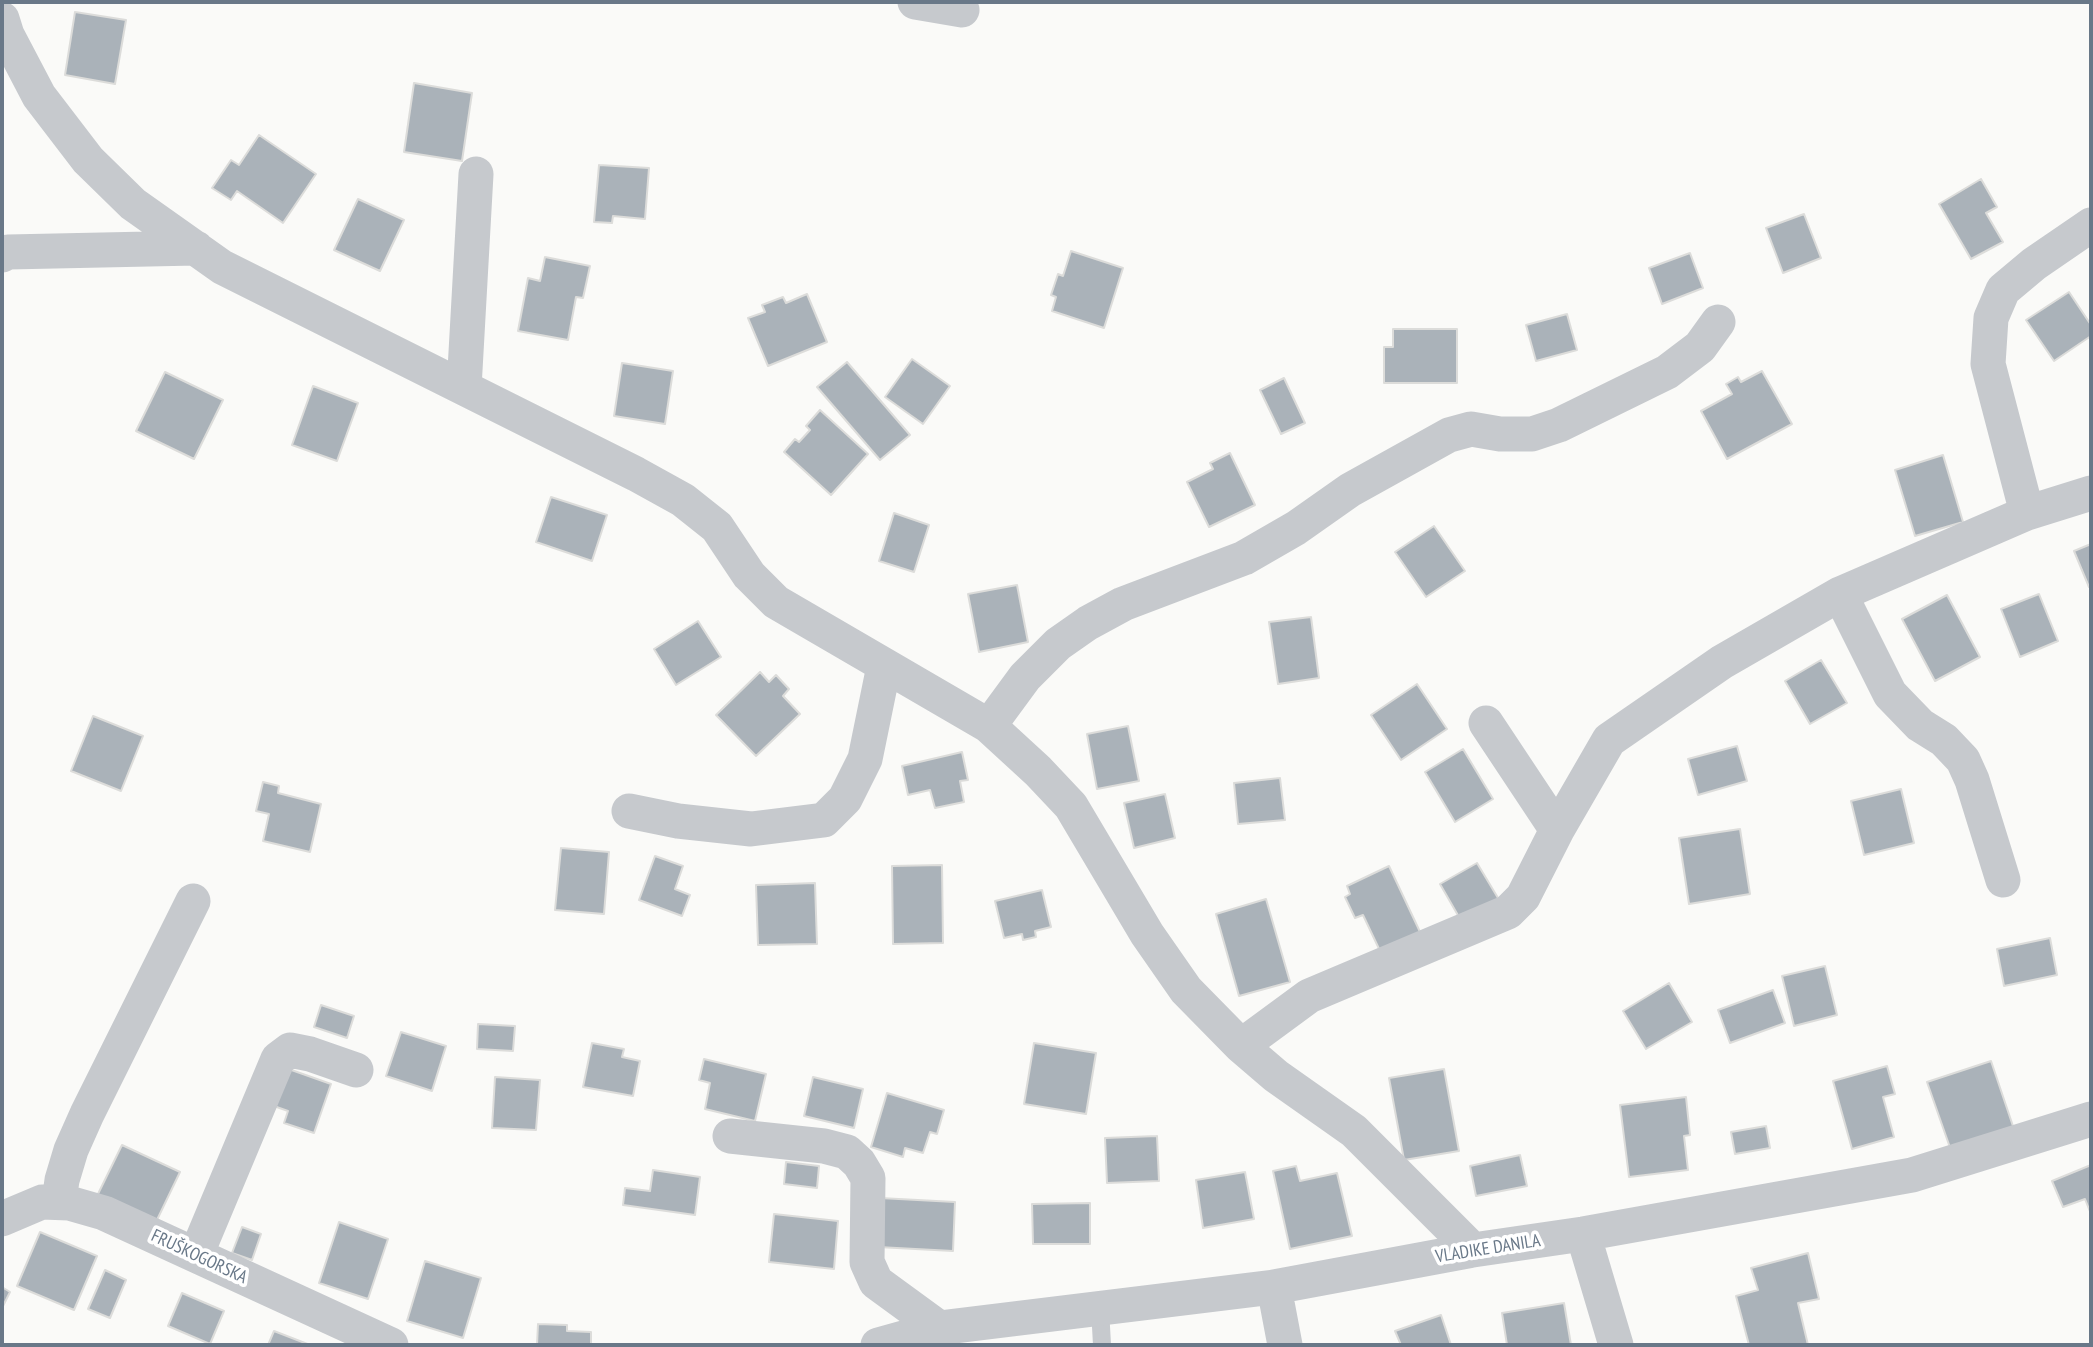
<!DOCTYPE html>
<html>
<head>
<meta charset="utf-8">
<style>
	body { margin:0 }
	#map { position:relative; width:2093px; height:1347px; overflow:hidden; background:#fafaf8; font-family:"PT Sans Narrow",sans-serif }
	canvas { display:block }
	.frame { position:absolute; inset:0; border:4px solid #697888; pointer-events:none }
</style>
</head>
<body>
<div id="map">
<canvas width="2093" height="1347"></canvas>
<div class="frame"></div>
</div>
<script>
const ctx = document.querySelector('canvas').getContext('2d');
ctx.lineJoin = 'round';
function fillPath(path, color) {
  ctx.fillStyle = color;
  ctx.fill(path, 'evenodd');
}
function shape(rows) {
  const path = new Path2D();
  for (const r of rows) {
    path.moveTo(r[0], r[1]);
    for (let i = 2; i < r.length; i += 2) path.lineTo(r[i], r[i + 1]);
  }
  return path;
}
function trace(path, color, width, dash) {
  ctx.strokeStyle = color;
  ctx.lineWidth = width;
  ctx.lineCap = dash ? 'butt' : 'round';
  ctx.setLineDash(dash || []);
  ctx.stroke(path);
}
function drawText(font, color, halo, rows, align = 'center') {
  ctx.font = font + ' "PT Sans Narrow",sans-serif';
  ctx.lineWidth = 7;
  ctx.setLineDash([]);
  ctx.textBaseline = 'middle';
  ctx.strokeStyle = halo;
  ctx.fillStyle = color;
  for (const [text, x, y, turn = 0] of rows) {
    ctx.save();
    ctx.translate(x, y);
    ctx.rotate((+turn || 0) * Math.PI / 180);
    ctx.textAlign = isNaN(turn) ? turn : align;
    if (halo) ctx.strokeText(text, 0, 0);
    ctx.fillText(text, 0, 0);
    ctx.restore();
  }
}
const building = shape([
	[75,12,126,20,115,84,65,75,75,12],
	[414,83,472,93,462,161,404,152,414,83],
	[259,135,316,174,283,223,237,191,231,200,212,188,231,160,239,165,259,135],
	[599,165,649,168,645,219,613,216,612,223,594,222,599,165],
	[1981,179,1997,207,1986,213,2003,242,1971,259,1939,204,1981,179],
	[358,199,404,220,380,271,334,250,358,199],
	[1804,214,1821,258,1783,273,1766,228,1804,214],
	[1071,251,1123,268,1104,328,1052,311,1056,297,1051,295,1058,274,1063,276,1071,251],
	[1690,253,1703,288,1662,304,1649,268,1690,253],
	[545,257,590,266,583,298,576,297,568,340,518,331,528,278,540,281,545,257],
	[2069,292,2091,325,2091,336,2054,361,2026,320,2069,292],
	[807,294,827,342,768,366,748,318,765,312,762,305,783,297,786,303,807,294],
	[1567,314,1577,350,1536,361,1526,325,1567,314],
	[1393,329,1457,329,1457,383,1384,383,1384,347,1393,347,1393,329],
	[912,359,950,386,923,424,885,397,912,359],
	[847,362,910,435,880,460,817,387,847,362],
	[622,363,673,371,665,424,614,416,622,363],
	[1762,371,1792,424,1727,459,1701,411,1732,394,1726,384,1738,377,1741,382,1762,371],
	[165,372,223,400,194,459,136,431,165,372],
	[1284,378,1305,423,1281,434,1260,390,1284,378],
	[313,386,358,403,337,461,292,445,313,386],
	[820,410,868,454,831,495,784,452,795,439,799,442,810,430,806,426,820,410],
	[1230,453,1255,505,1209,527,1187,482,1213,469,1210,463,1230,453],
	[1943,455,1963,522,1915,536,1895,470,1943,455],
	[551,497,607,515,592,561,536,542,551,497],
	[894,513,929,525,914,572,879,561,894,513],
	[1434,526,1465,571,1426,597,1395,552,1434,526],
	[2091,544,2091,586,2089,587,2074,551,2091,544],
	[1017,585,1028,642,979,652,968,594,1017,585],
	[2039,594,2058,641,2020,657,2001,609,2039,594],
	[1947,595,1980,657,1935,681,1902,619,1947,595],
	[1311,617,1319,678,1278,684,1269,622,1311,617],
	[698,621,721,657,676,685,654,649,698,621],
	[1821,660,1847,703,1810,724,1785,681,1821,660],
	[760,672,769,682,776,675,789,689,783,696,800,714,756,756,716,715,760,672],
	[1417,684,1447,729,1401,760,1371,715,1417,684],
	[93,716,143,736,121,791,71,771,93,716],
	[1128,726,1139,781,1097,789,1087,734,1128,726],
	[1737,746,1747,781,1698,795,1688,759,1737,746],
	[1463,749,1493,799,1455,822,1425,772,1463,749],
	[962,752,968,780,960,781,964,802,935,808,930,790,908,795,902,766,962,752],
	[1280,778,1285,820,1238,824,1234,783,1280,778],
	[263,782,279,786,278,793,321,804,310,852,263,841,269,814,256,811,263,782],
	[1901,789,1914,843,1864,855,1851,801,1901,789],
	[1165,794,1175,838,1134,848,1124,803,1165,794],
	[1740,829,1750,894,1689,904,1679,838,1740,829],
	[561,848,609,852,604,914,555,910,561,848],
	[655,856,683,866,675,889,690,895,682,916,639,900,655,856],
	[1477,863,1501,903,1463,924,1440,884,1477,863],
	[942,865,943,943,893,944,892,866,942,865],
	[1389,866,1421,934,1381,953,1363,915,1355,918,1345,897,1350,894,1347,886,1389,866],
	[815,883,817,944,758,945,756,885,815,883],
	[1042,890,1051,927,1035,931,1036,937,1023,940,1022,934,1004,938,995,901,1042,890],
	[1266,899,1290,982,1239,996,1216,914,1266,899],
	[2050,938,2057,975,2004,986,1997,949,2050,938],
	[1825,966,1837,1015,1794,1026,1782,976,1825,966],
	[1669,983,1692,1022,1646,1049,1623,1011,1669,983],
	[1773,990,1785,1023,1730,1043,1718,1010,1773,990],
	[321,1005,354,1016,347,1038,314,1027,321,1005],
	[478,1024,515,1026,513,1051,477,1049,478,1024],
	[401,1032,446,1046,432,1091,386,1076,401,1032],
	[592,1043,624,1049,622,1057,640,1061,633,1096,583,1087,592,1043],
	[1034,1043,1096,1053,1086,1114,1024,1104,1034,1043],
	[704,1059,766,1074,755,1121,705,1109,710,1083,699,1080,704,1059],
	[1991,1061,2017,1138,1954,1159,1927,1082,1991,1061],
	[1887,1066,1895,1094,1883,1097,1894,1137,1852,1149,1833,1081,1887,1066],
	[283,1067,331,1084,314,1133,284,1123,288,1111,271,1105,283,1067],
	[1444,1069,1459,1151,1404,1160,1389,1078,1444,1069],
	[495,1077,540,1080,536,1130,492,1128,495,1077],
	[813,1077,863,1089,854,1128,804,1116,813,1077],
	[887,1093,944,1110,937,1134,930,1132,923,1153,905,1148,903,1157,871,1147,887,1093],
	[1686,1097,1690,1135,1684,1136,1688,1170,1629,1177,1620,1105,1686,1097],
	[1766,1126,1770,1148,1735,1154,1731,1132,1766,1126],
	[1157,1136,1159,1181,1107,1183,1105,1138,1157,1136],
	[122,1145,180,1172,155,1224,97,1196,122,1145],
	[1520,1155,1527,1186,1476,1196,1470,1166,1520,1155],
	[786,1162,819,1166,817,1188,784,1184,786,1162],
	[2091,1165,2091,1214,2085,1199,2063,1207,2052,1181,2091,1165],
	[1296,1166,1300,1181,1337,1173,1352,1236,1290,1249,1273,1171,1296,1166],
	[653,1170,700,1177,695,1215,623,1205,625,1188,650,1191,653,1170],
	[1245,1172,1254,1219,1203,1228,1196,1180,1245,1172],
	[880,1198,955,1202,953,1251,878,1247,880,1198],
	[1090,1203,1090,1244,1033,1244,1032,1204,1090,1203],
	[774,1214,838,1221,834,1269,769,1262,774,1214],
	[339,1222,388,1239,368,1299,319,1283,339,1222],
	[242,1227,261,1234,252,1260,232,1253,242,1227],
	[40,1232,97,1256,74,1310,17,1286,40,1232],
	[1808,1253,1819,1299,1798,1303,1808,1345,1749,1345,1736,1296,1758,1290,1751,1268,1808,1253],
	[425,1261,481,1278,463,1338,407,1321,425,1261],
	[105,1270,126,1280,110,1318,88,1309,105,1270],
	[2,1287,10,1292,2,1308,2,1287],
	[182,1293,224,1311,210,1344,168,1326,182,1293],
	[1564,1303,1571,1345,1507,1345,1502,1313,1564,1303],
	[1441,1315,1451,1345,1401,1345,1395,1331,1441,1315],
	[538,1324,567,1325,567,1331,591,1332,591,1345,537,1345,538,1324],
	[274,1331,310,1345,268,1345,274,1331]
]);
fillPath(building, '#aab2b9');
trace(building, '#dcdcda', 2);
trace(shape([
	[1100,1308,1102,1345]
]), '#c6c9cd', 18);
trace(shape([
	[915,2,962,10],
	[2,19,7,35,39,96,88,160,133,204,222,267,636,474,683,500,717,527,749,575,776,602,989,726,1038,771,1071,806,1147,934,1186,990,1241,1046,1276,1076,1354,1131,1473,1250],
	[2,255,8,252,196,248],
	[464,388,476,174],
	[2027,513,1988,364,1991,318,2003,290,2034,264,2091,225],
	[1840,594,1890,694,1920,725,1944,740,1963,760,1972,780,2003,880],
	[1486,723,1557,830],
	[989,726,1025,677,1058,644,1088,623,1123,604,1244,558,1296,528,1350,490,1449,435,1471,429,1500,434,1532,434,1559,425,1667,372,1700,347,1718,322],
	[629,811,678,821,751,829,824,820,845,799,865,759,884,666],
	[1241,1046,1309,996,1508,912,1523,897,1557,830,1609,740,1722,662,1840,594,2027,513,2091,493],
	[730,1136,824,1146,847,1152,859,1163,868,1178,867,1262,876,1282,939,1328],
	[59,1202,62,1180,71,1150,87,1114,193,901],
	[2,1219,42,1202,69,1203,104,1213,391,1345],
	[1583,1234,1616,1345],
	[196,1255,278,1059,290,1050,310,1054,356,1070],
	[1274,1287,1285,1345],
	[878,1345,939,1328,1274,1287,1473,1250,1583,1234,1912,1175,2091,1119]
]), '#c6c9cd', 35);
drawText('18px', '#697888', '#fff', [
	["VLADIKE DANILA",1488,1249,-9],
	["FRUŠKOGORSKA",199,1257,25]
]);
</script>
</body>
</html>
